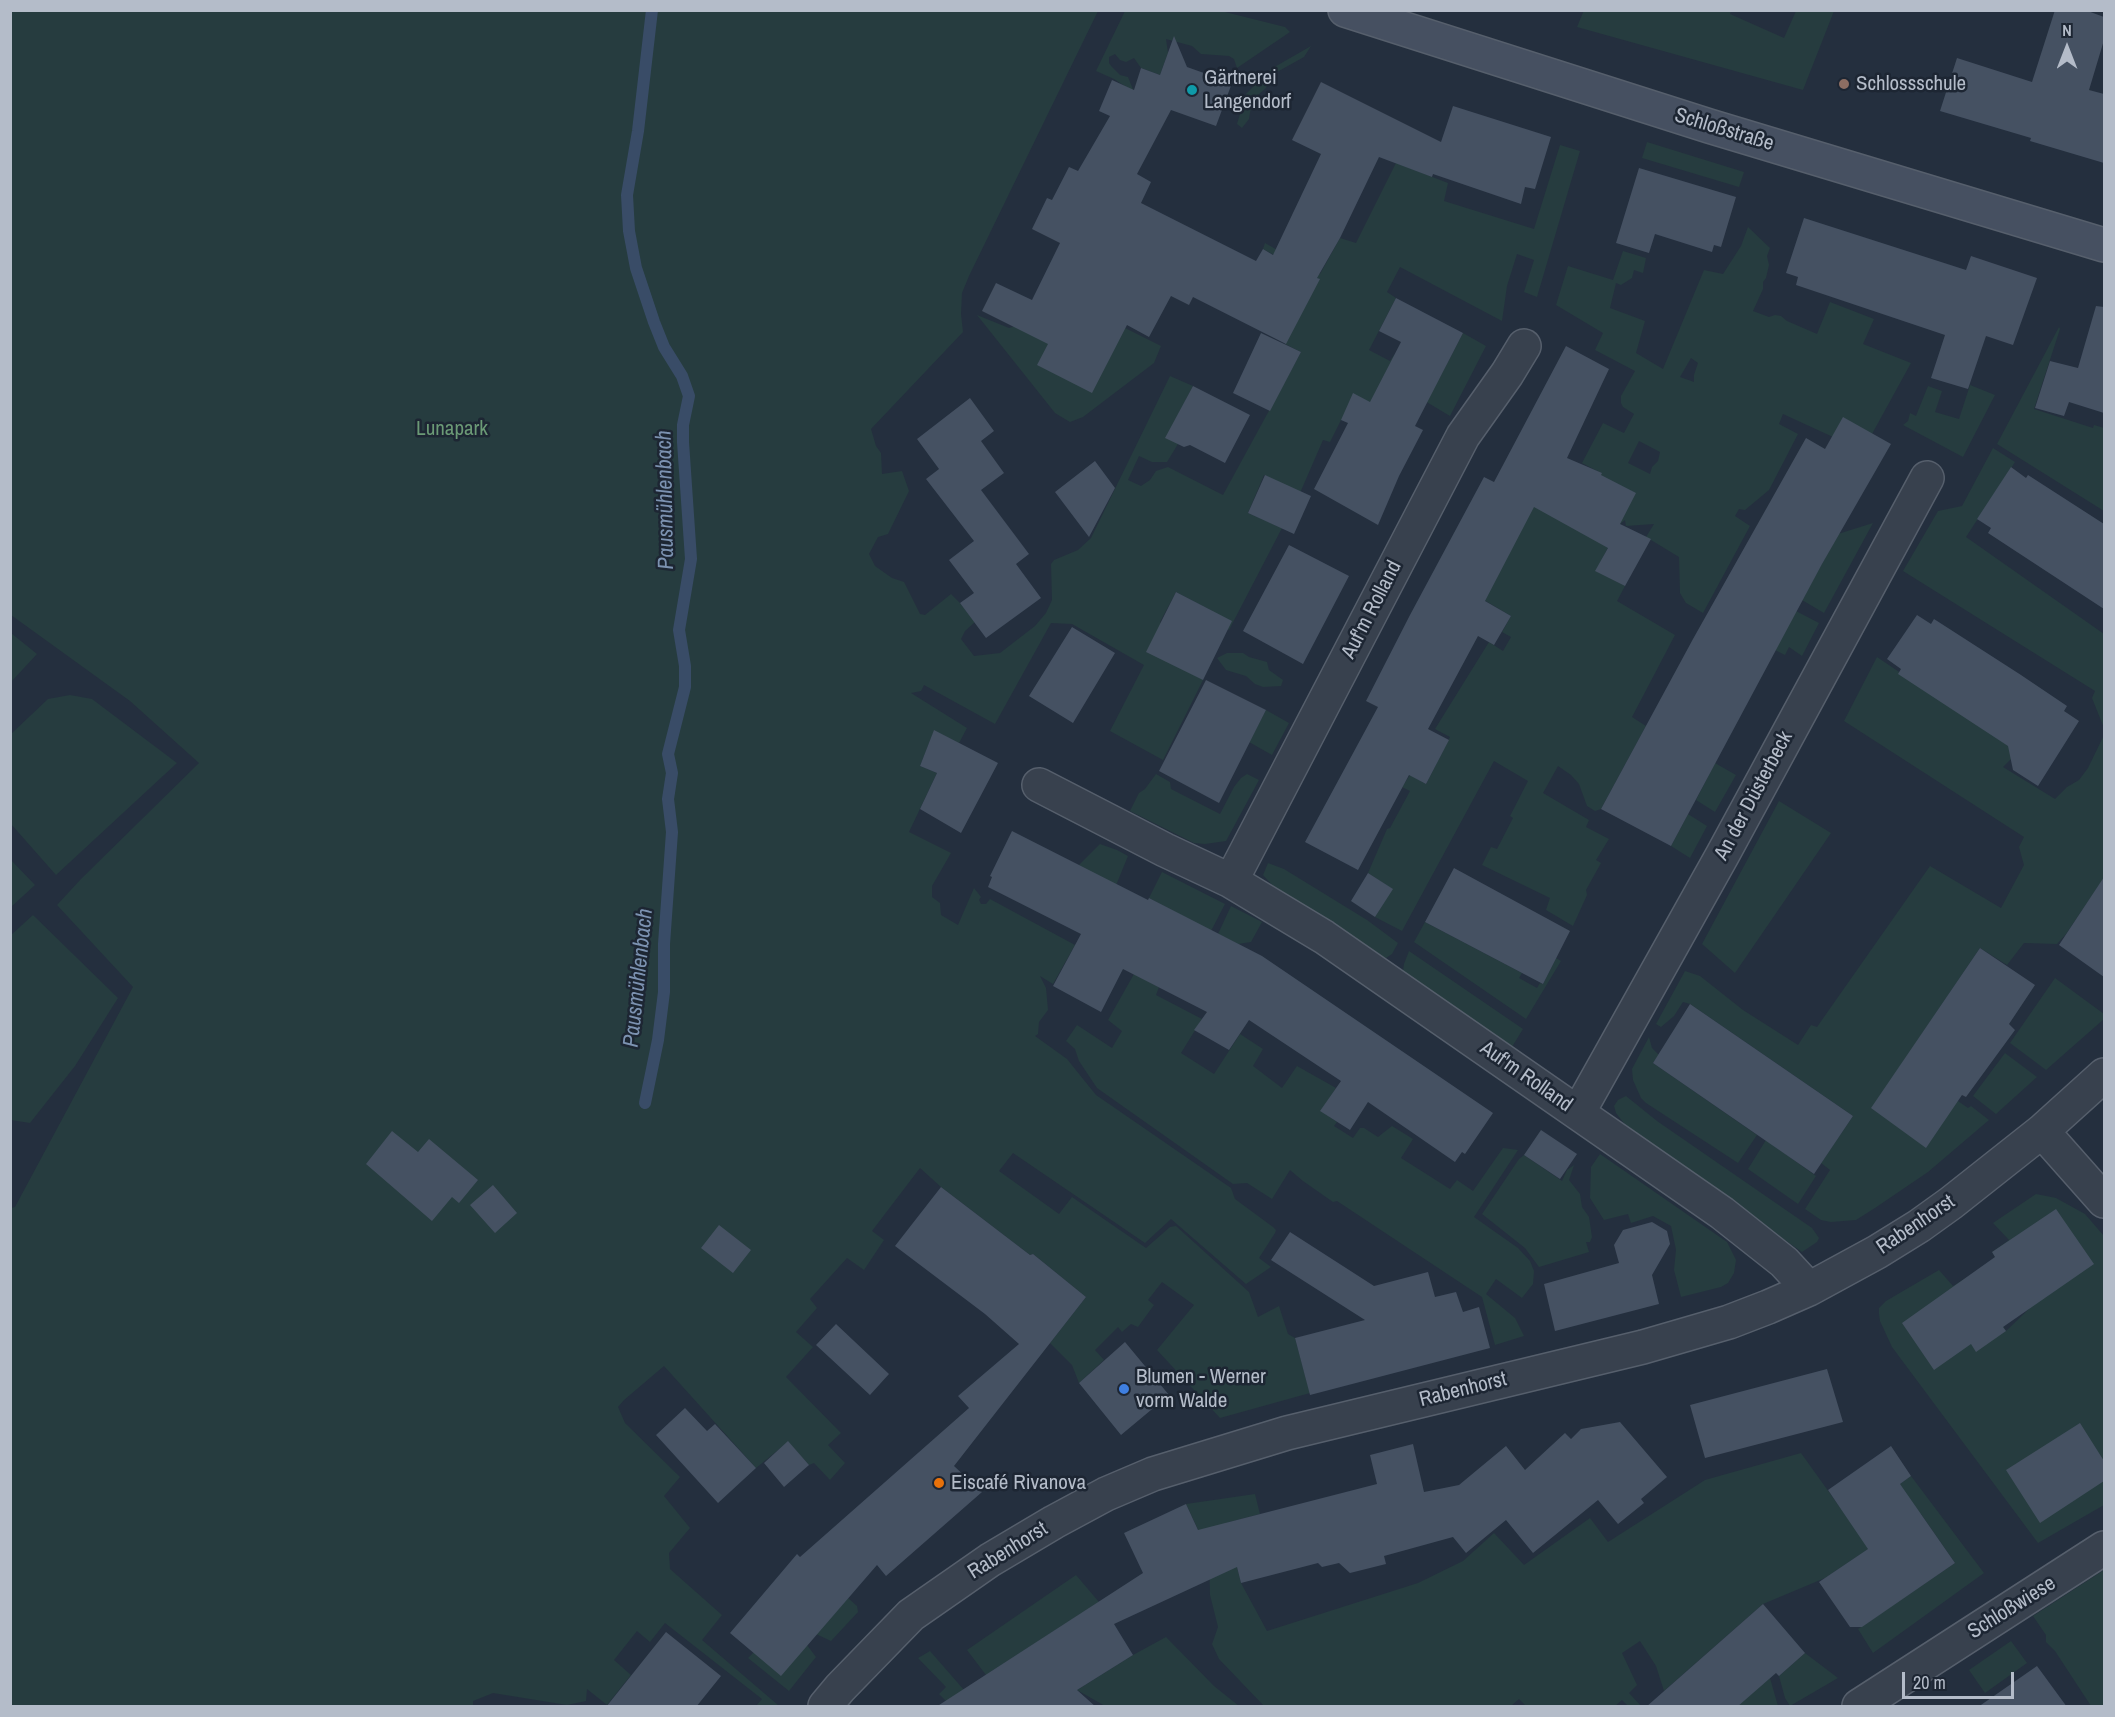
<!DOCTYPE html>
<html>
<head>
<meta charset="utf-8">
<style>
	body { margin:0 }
	#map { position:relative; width:2115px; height:1717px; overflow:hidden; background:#242f3e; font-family:"Archivo Narrow",sans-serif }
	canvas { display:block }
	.frame { position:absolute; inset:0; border:12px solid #b4bcc9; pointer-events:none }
	.north { position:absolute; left:2037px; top:18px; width:60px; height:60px; -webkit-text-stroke:4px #1d2633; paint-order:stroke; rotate:0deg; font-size:16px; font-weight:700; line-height:24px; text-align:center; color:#b4bcc9 }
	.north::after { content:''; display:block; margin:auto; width:21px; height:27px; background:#b4bcc9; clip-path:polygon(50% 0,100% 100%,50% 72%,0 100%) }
	.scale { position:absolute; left:1902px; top:1672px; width:112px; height:27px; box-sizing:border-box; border:3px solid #b4bcc9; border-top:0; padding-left:8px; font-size:18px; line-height:21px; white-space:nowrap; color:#b4bcc9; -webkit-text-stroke:4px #1d2633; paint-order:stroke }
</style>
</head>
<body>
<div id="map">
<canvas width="2115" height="1717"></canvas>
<div class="frame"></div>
<div class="north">N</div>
<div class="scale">20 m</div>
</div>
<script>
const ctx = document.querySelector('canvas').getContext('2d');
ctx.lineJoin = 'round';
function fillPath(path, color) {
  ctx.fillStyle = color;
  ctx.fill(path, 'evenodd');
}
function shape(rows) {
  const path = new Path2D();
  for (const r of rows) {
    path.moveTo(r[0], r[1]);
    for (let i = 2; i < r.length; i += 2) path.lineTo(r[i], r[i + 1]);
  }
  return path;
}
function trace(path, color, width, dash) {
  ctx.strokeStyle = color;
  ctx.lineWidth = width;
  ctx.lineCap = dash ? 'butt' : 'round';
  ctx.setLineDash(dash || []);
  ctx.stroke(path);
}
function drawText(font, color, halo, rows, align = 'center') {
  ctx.font = font + ' "Archivo Narrow",sans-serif';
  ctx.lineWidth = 5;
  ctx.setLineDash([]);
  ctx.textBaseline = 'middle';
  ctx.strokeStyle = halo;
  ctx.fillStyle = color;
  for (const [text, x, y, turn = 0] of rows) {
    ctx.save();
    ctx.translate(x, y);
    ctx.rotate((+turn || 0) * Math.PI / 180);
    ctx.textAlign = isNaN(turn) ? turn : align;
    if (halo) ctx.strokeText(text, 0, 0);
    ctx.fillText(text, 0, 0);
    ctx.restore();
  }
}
fillPath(shape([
	[1584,10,1731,11,1730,14,1784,38,1796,11,1834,11,1803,90,1577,27],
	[11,11,1098,11,969,276,962,293,961,314,963,332,871,429,876,446,881,453,882,474,902,471,909,491,888,534,878,537,869,554,875,566,892,578,904,582,920,614,925,615,951,594,960,603,975,622,965,631,961,639,974,656,1000,653,1035,626,1046,613,1052,600,1051,564,1054,560,1078,550,1091,538,1170,376,1193,386,1169,433,1178,444,1167,462,1152,462,1139,456,1128,480,1141,486,1150,480,1156,471,1168,467,1223,495,1301,352,1285,344,1319,279,1263,249,1265,243,1320,274,1340,238,1356,243,1396,163,1448,183,1444,201,1534,229,1560,145,1580,151,1537,297,1524,292,1534,260,1517,254,1507,286,1502,321,1400,267,1387,292,1396,298,1369,350,1390,361,1394,355,1439,379,1463,333,1486,346,1450,416,1395,383,1381,408,1341,420,1330,442,1323,440,1300,493,1264,475,1248,513,1282,528,1229,630,1209,618,1212,611,1176,592,1160,622,1203,680,1163,760,1110,731,1144,665,1072,624,1051,623,995,724,924,685,921,691,911,693,967,728,959,743,934,731,920,766,937,773,909,832,951,853,932,886,932,897,940,903,941,915,958,925,974,888,981,897,979,900,981,904,986,904,990,899,1075,945,1053,984,1040,976,1046,988,1048,1010,1039,1022,1038,1034,1035,1036,1067,1059,1096,1095,1231,1188,1235,1199,1273,1227,1276,1230,1275,1233,1259,1258,1271,1267,1246,1284,1171,1219,1145,1243,1013,1153,999,1171,1059,1214,1072,1197,1146,1248,1170,1227,1176,1226,1249,1292,1258,1317,1279,1306,1288,1334,1295,1338,1310,1393,1220,1418,1157,1350,1194,1305,1162,1282,1148,1300,1154,1305,1138,1327,1131,1324,1122,1332,1118,1327,1095,1350,1104,1360,1079,1383,1072,1365,1050,1343,1086,1297,1033,1254,1030,1255,941,1187,920,1168,872,1231,884,1240,864,1270,847,1258,810,1299,817,1308,796,1332,813,1347,786,1377,841,1433,828,1445,845,1463,830,1480,814,1463,809,1465,788,1442,756,1468,664,1366,624,1400,618,1407,625,1423,680,1477,664,1496,690,1528,669,1553,670,1569,722,1615,702,1640,778,1705,776,1706,756,1706,762,1699,665,1623,650,1642,637,1631,614,1660,631,1675,607,1705,587,1689,586,1701,567,1705,493,1693,473,1701,473,1706,11,1706,11,1208,15,1207,133,987,57,905,81,879,199,763,130,701,11,615],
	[1125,11,1221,11,1285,27,1290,32,1237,68,1234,59,1229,56,1201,54,1192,46,1166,39,1168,53,1160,75,1141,68,1134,58,1126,62,1120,60,1115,54,1109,57,1109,63,1112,67,1120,75,1128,77,1134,92,1114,79,1096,71],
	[1311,46,1304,57,1277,72,1271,79,1266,88,1258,95,1255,104,1251,107,1249,119,1242,128,1237,124,1246,94,1271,69],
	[1647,142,1744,172,1739,187,1642,158],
	[1748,227,1770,248,1767,256,1769,265,1766,278,1763,282,1763,289,1753,311,1769,317,1775,315,1781,316,1787,321,1817,334,1830,302,1874,319,1863,344,1911,363,1872,434,1833,437,1783,414,1779,424,1798,434,1769,490,1745,510,1739,509,1735,516,1750,526,1703,613,1686,603,1680,593,1679,557,1646,537,1654,524,1626,526,1625,520,1620,524,1596,571,1625,586,1617,601,1675,635,1632,717,1646,726,1601,809,1595,811,1587,806,1579,784,1571,775,1558,766,1543,793,1589,820,1586,827,1609,839,1596,860,1601,863,1586,890,1587,895,1573,926,1546,910,1550,898,1482,865,1491,847,1497,849,1513,818,1510,816,1528,781,1494,761,1402,931,1375,917,1392,889,1368,873,1387,829,1390,828,1410,791,1402,787,1410,775,1426,784,1450,737,1435,729,1489,642,1503,651,1511,637,1502,632,1511,616,1484,600,1529,499,1601,473,1582,463,1603,423,1624,433,1634,414,1623,407,1621,403,1621,396,1635,371,1595,350,1603,333,1556,305,1568,266,1613,280,1623,251,1646,258,1643,273,1634,270,1632,278,1621,285,1616,283,1610,308,1645,321,1636,353,1663,369,1704,270,1723,274,1741,246],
	[1691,358,1698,363,1694,375,1694,382,1680,377],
	[1639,441,1660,452,1658,461,1652,467,1650,474,1628,463],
	[977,315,1009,328,1028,322,1125,328,1161,346,1154,363,1083,417,1070,422,1055,413],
	[2059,327,2060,329,2034,409,2093,428,2094,425,2104,428,2104,511,1997,444],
	[1970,385,1995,395,1963,457,1903,425,1908,421,1910,413,1916,416,1928,386,1942,391,1935,412,1959,419],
	[1993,448,2015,462,1966,537,2104,634,2104,728,2092,698,2095,691,1903,571,1938,511,1962,506],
	[1873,523,1824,613,1802,600,1838,534],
	[1796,611,1819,623,1802,656,1789,647,1785,655,1775,650],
	[11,633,37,654,11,682,10,682],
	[1227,653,1243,653,1249,657,1267,662,1269,670,1283,680,1281,686,1263,687,1255,684,1246,676,1226,670,1217,658],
	[1877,657,2018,752,2003,767,2055,799,2067,787,2079,780,2088,768,2104,735,2104,878,2066,934,2057,944,2024,943,2007,965,1980,948,1872,1108,1958,1101,1968,1108,1971,1106,1989,1120,1928,1172,1875,1208,1856,1220,1831,1222,1821,1220,1805,1209,1830,1170,1821,1163,1853,1116,1690,1004,1683,1002,1674,1016,1661,1027,1656,1024,1685,971,1700,976,1743,1010,1798,1045,1811,1025,1817,1027,1930,866,2001,908,2024,865,2019,847,2024,837,1844,721],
	[70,695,92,699,177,763,56,875,11,824,11,734,48,699],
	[1266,710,1289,723,1272,755,1249,742],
	[1715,763,1736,775,1715,812,1696,800],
	[1156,774,1170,782,1171,789,1220,814,1234,787,1241,778,1247,774,1259,780,1226,841,1205,844,1194,843,1130,811,1139,793,1145,789],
	[1779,801,1831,833,1735,973,1702,944],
	[1688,814,1707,826,1690,858,1671,846],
	[1100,844,1117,850,1128,856,1110,900,1079,865],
	[11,860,35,885,11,907],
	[1268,863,1284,869,1367,920,1398,943,1392,954,1386,958,1375,954,1274,887,1263,875],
	[1162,872,1225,904,1211,931,1149,898],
	[1231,906,1262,922,1251,942,1238,944,1218,934],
	[33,915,118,998,75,1066,30,1123,11,1120,10,936],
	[1425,922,1522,973,1519,978,1537,988,1540,983,1543,984,1556,958,1561,961,1526,1019,1414,942],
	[1409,951,1523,1029,1510,1050,1407,977,1403,971,1404,964],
	[1134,974,1159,987,1156,995,1202,1019,1181,1053,1214,1074,1240,1034,1263,1049,1253,1066,1282,1088,1297,1066,1336,1088,1321,1111,1337,1122,1334,1126,1353,1138,1360,1128,1364,1128,1378,1137,1392,1126,1413,1139,1401,1158,1450,1189,1457,1180,1473,1191,1503,1148,1518,1150,1474,1217,1518,1248,1530,1261,1534,1271,1533,1284,1522,1298,1496,1279,1486,1294,1515,1318,1524,1336,1495,1345,1482,1297,1337,1201,1333,1202,1303,1181,1290,1170,1272,1199,1247,1183,1233,1184,1097,1088,1079,1061,1075,1049,1066,1041,1077,1025,1112,1048,1122,1031,1108,1020],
	[2055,978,2104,1014,2104,1019,2046,1070,2010,1043],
	[1649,1037,1652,1048,1659,1055,1653,1063,1757,1135,1738,1163,1646,1103,1641,1098,1633,1080,1632,1069],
	[2005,1053,2037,1077,1996,1114,1973,1096],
	[1626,1096,1657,1121,1812,1228,1819,1238,1817,1242,1802,1252,1647,1144,1626,1126,1616,1113,1614,1106,1618,1100],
	[1766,1140,1816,1176,1798,1204,1748,1169],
	[1600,1154,1727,1242,1736,1260,1734,1273,1728,1283,1721,1287,1681,1297,1674,1270,1676,1250,1671,1226,1653,1216,1631,1223,1628,1214,1604,1220,1590,1198,1591,1167],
	[1524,1155,1562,1181,1567,1170,1574,1165,1569,1180,1580,1194,1582,1207,1589,1217,1592,1237,1590,1242,1586,1242,1589,1252,1539,1267,1525,1248,1482,1214,1519,1159],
	[2036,1194,2056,1198,2085,1214,2104,1236,2104,1505,2038,1543,1892,1347,1880,1321,1879,1314,1879,1308,1886,1301,1939,1270,1953,1286,1969,1276,2006,1331,2030,1308,1992,1252,2009,1240,1993,1223],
	[1801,1453,1849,1520,1911,1476,1984,1573,1873,1653,1858,1629,1955,1563,1921,1514,1825,1578,1763,1604,1664,1691,1656,1666,1640,1641,1622,1653,1637,1685,1629,1693,1641,1706,1628,1706,1622,1700,1615,1706,1526,1706,1519,1699,1511,1706,1264,1706,1219,1659,1212,1644,1218,1627,1210,1595,1209,1553,1186,1504,1255,1494,1260,1514,1226,1523,1241,1583,1267,1631,1418,1583,1463,1561,1494,1533,1524,1565,1590,1518,1608,1542,1705,1480],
	[2104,1570,2104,1706,2091,1706,2055,1651,2046,1642,2046,1635,2033,1616],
	[1076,1575,1099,1602,986,1675,967,1650],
	[848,1598,857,1606,858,1612,831,1641,816,1634],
	[1166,1637,1214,1686,1239,1706,1220,1705,1218,1706,1105,1706,1077,1690,1133,1655],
	[2011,1641,2027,1663,1985,1693,1969,1670],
	[807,1645,816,1657,789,1691,748,1658,753,1653],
	[930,1651,978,1706,951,1706,939,1694,946,1687,918,1658],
	[1805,1653,1838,1678,1790,1706,1785,1698,1779,1676],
	[1770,1678,1778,1706,1737,1706]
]), '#263c3f');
trace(shape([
	[645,1103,658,1040,664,992,664,944,672,832,668,799,672,773,668,754,685,687,685,666,679,630,691,559,683,442,683,425,689,396,682,376,664,347,654,322,636,268,629,231,627,195,638,131,652,10]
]), '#394c67', 12);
fillPath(shape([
	[2055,10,2085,10,2104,17,2104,40,2089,90,2104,94,2104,163,2030,141,2031,138,1940,111,1957,58,2032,82],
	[1174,36,1187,67,1232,83,1216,126,1171,110,1137,174,1151,182,1141,203,1256,261,1263,249,1273,255,1321,154,1292,140,1321,82,1441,142,1453,106,1551,137,1535,189,1525,187,1521,204,1433,174,1432,177,1379,157,1340,238,1317,278,1320,279,1286,344,1193,297,1189,305,1171,296,1149,337,1127,325,1092,393,1037,365,1048,344,982,311,996,283,1032,300,1060,243,1032,229,1047,198,1052,200,1069,167,1078,171,1110,116,1099,111,1112,80,1134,90,1141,68,1160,75],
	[1639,168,1736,197,1721,247,1714,245,1712,252,1655,234,1649,253,1616,243],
	[1804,218,1966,270,1971,256,2037,278,2013,345,1986,336,1968,389,1931,378,1945,335,1796,285,1798,277,1786,273],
	[1396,298,1463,333,1415,426,1423,430,1399,476,1378,525,1314,489,1348,423,1341,420,1353,393,1370,402,1401,342,1379,331],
	[2096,306,2104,307,2104,413,2069,402,2064,416,2035,408,2050,361,2078,368],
	[1261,333,1301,352,1270,411,1233,393],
	[1566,346,1609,369,1567,458,1602,473,1601,475,1636,493,1620,524,1651,539,1625,586,1595,571,1608,548,1534,507,1485,601,1511,616,1494,645,1478,636,1428,729,1449,740,1426,784,1409,775,1358,870,1305,842,1378,707,1366,701,1410,615,1484,477,1494,482],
	[1193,386,1250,415,1225,463,1190,445,1184,447,1165,438],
	[970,398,994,431,981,441,1004,473,981,490,1029,554,1016,564,1041,598,986,638,960,603,974,593,949,560,974,541,926,479,939,469,917,439],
	[1843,417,1891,444,1822,564,1671,846,1601,809,1693,639,1806,438,1825,449],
	[1095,461,1115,488,1089,537,1055,492],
	[2011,467,2026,478,2028,475,2104,524,2104,609,1988,533,1991,528,1977,519],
	[1265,475,1311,496,1294,534,1248,513],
	[1289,545,1349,576,1303,664,1243,631],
	[1176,592,1232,621,1203,680,1146,652],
	[1917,615,1931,624,1934,619,2021,675,2067,706,2064,711,2079,721,2038,786,2013,770,2008,746,1898,674,1901,669,1887,659],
	[1072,627,1115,653,1073,723,1029,696],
	[1206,680,1266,710,1219,803,1159,771],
	[934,730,998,763,961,833,920,809,937,773,920,766],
	[1012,831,1148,900,1149,898,1262,956,1493,1113,1465,1154,1462,1152,1455,1162,1368,1102,1350,1130,1320,1111,1341,1081,1249,1020,1229,1050,1194,1030,1207,1012,1123,969,1101,1012,1053,986,1081,934,988,887,992,877,990,876],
	[1454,868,1570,931,1543,984,1425,922],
	[1368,873,1393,889,1375,917,1351,901],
	[2104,877,2104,977,2059,945],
	[1980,948,2035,985,2009,1024,2015,1030,1966,1097,1962,1095,1926,1148,1871,1108],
	[1690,1004,1853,1116,1814,1174,1653,1063],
	[1541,1130,1577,1154,1560,1179,1524,1155],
	[392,1131,418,1152,429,1139,478,1180,459,1203,452,1197,432,1221,366,1164],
	[493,1185,517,1213,495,1233,470,1205],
	[941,1187,1030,1255,1033,1254,1086,1297,954,1466,982,1492,886,1576,877,1565,781,1676,730,1633,797,1554,800,1557,969,1408,958,1396,1019,1344,985,1314,895,1246],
	[2056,1209,2094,1264,2003,1327,2006,1331,1976,1352,1971,1344,1934,1370,1902,1323,1995,1257,1992,1252],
	[1652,1222,1667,1231,1670,1244,1652,1275,1659,1304,1555,1331,1544,1284,1619,1263,1614,1245,1623,1230],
	[719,1225,751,1250,733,1273,701,1248],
	[1290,1232,1374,1286,1428,1272,1435,1297,1456,1292,1463,1312,1479,1307,1490,1348,1310,1395,1295,1338,1365,1320,1271,1260],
	[836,1324,889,1374,870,1395,816,1345],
	[1125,1342,1169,1395,1121,1435,1079,1383],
	[1827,1369,1843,1422,1705,1458,1690,1405],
	[685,1408,707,1431,715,1424,756,1468,718,1503,656,1435],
	[1620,1422,1667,1477,1641,1499,1644,1503,1618,1524,1598,1500,1533,1553,1506,1520,1466,1553,1453,1537,1384,1556,1386,1564,1350,1573,1339,1563,1322,1567,1318,1563,1241,1583,1237,1567,1114,1624,1133,1655,1077,1690,1096,1707,936,1707,1143,1573,1124,1533,1186,1504,1198,1530,1377,1484,1370,1455,1413,1444,1424,1492,1459,1485,1506,1446,1525,1470,1565,1433,1571,1439,1581,1429],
	[2080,1423,2104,1461,2104,1481,2040,1523,2006,1470],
	[788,1441,809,1465,784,1487,764,1463],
	[1891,1446,1911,1476,1900,1484,1955,1563,1862,1627,1850,1627,1819,1582,1868,1549,1828,1490],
	[1763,1604,1805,1653,1779,1676,1776,1673,1737,1707,1646,1707],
	[666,1632,721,1676,696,1707,606,1707],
	[2037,1666,2067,1707,1978,1707]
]), '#455162');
const street = shape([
	[1039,785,1165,850,1231,881,1324,937,1722,1213,1784,1262,1809,1289],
	[1231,881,1463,436,1507,374,1524,346],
	[1578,1113,1723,854,1927,478],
	[2042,1131,2104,1201],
	[825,1706,840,1688,911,1615,990,1560,1054,1522,1106,1494,1153,1474,1287,1433,1643,1347,1729,1322,1768,1307,1809,1289,1877,1252,1919,1226,1951,1203,2042,1131,2104,1075],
	[1859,1706,2104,1548]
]);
const secondary = shape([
	[1345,10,1709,126,2104,245]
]);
trace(street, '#565f6c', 36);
trace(secondary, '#565f6c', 36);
trace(street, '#38414e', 33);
trace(secondary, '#465061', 33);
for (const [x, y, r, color] of [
	[1844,84,6,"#8d6e63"],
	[1192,90,6,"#0f9aa8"],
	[1124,1389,6,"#3f7fe0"],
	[939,1483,6,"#e8710a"]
]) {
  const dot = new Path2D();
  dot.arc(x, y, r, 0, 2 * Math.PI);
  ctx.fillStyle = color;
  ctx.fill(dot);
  trace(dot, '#1d2633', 2);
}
drawText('21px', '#b4bcc9', '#1d2633', [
	["Gärtnerei",1204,78],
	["Langendorf",1204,102],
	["Schlossschule",1856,84],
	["Blumen - Werner",1136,1377],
	["vorm Walde",1136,1401],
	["Eiscafé Rivanova",951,1483]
], 'left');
drawText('21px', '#b4bcc9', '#1d2633', [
	["Schloßstraße",1724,130,17],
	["Auf'm Rolland",1372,610,-63],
	["An der Düsterbeck",1754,796,-62],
	["Auf'm Rolland",1526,1077,35],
	["Rabenhorst",1916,1225,-34],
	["Rabenhorst",1463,1390,-14],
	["Rabenhorst",1008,1551,-32],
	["Schloßwiese",2012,1608,-32]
]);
drawText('21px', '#6b9a76', '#1d2633', [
	["Lunapark",452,429]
]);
drawText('italic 22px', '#7c92b1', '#1d2633', [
	["Pausmühlenbach",666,500,-91],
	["Pausmühlenbach",639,978,-84]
]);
</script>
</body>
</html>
